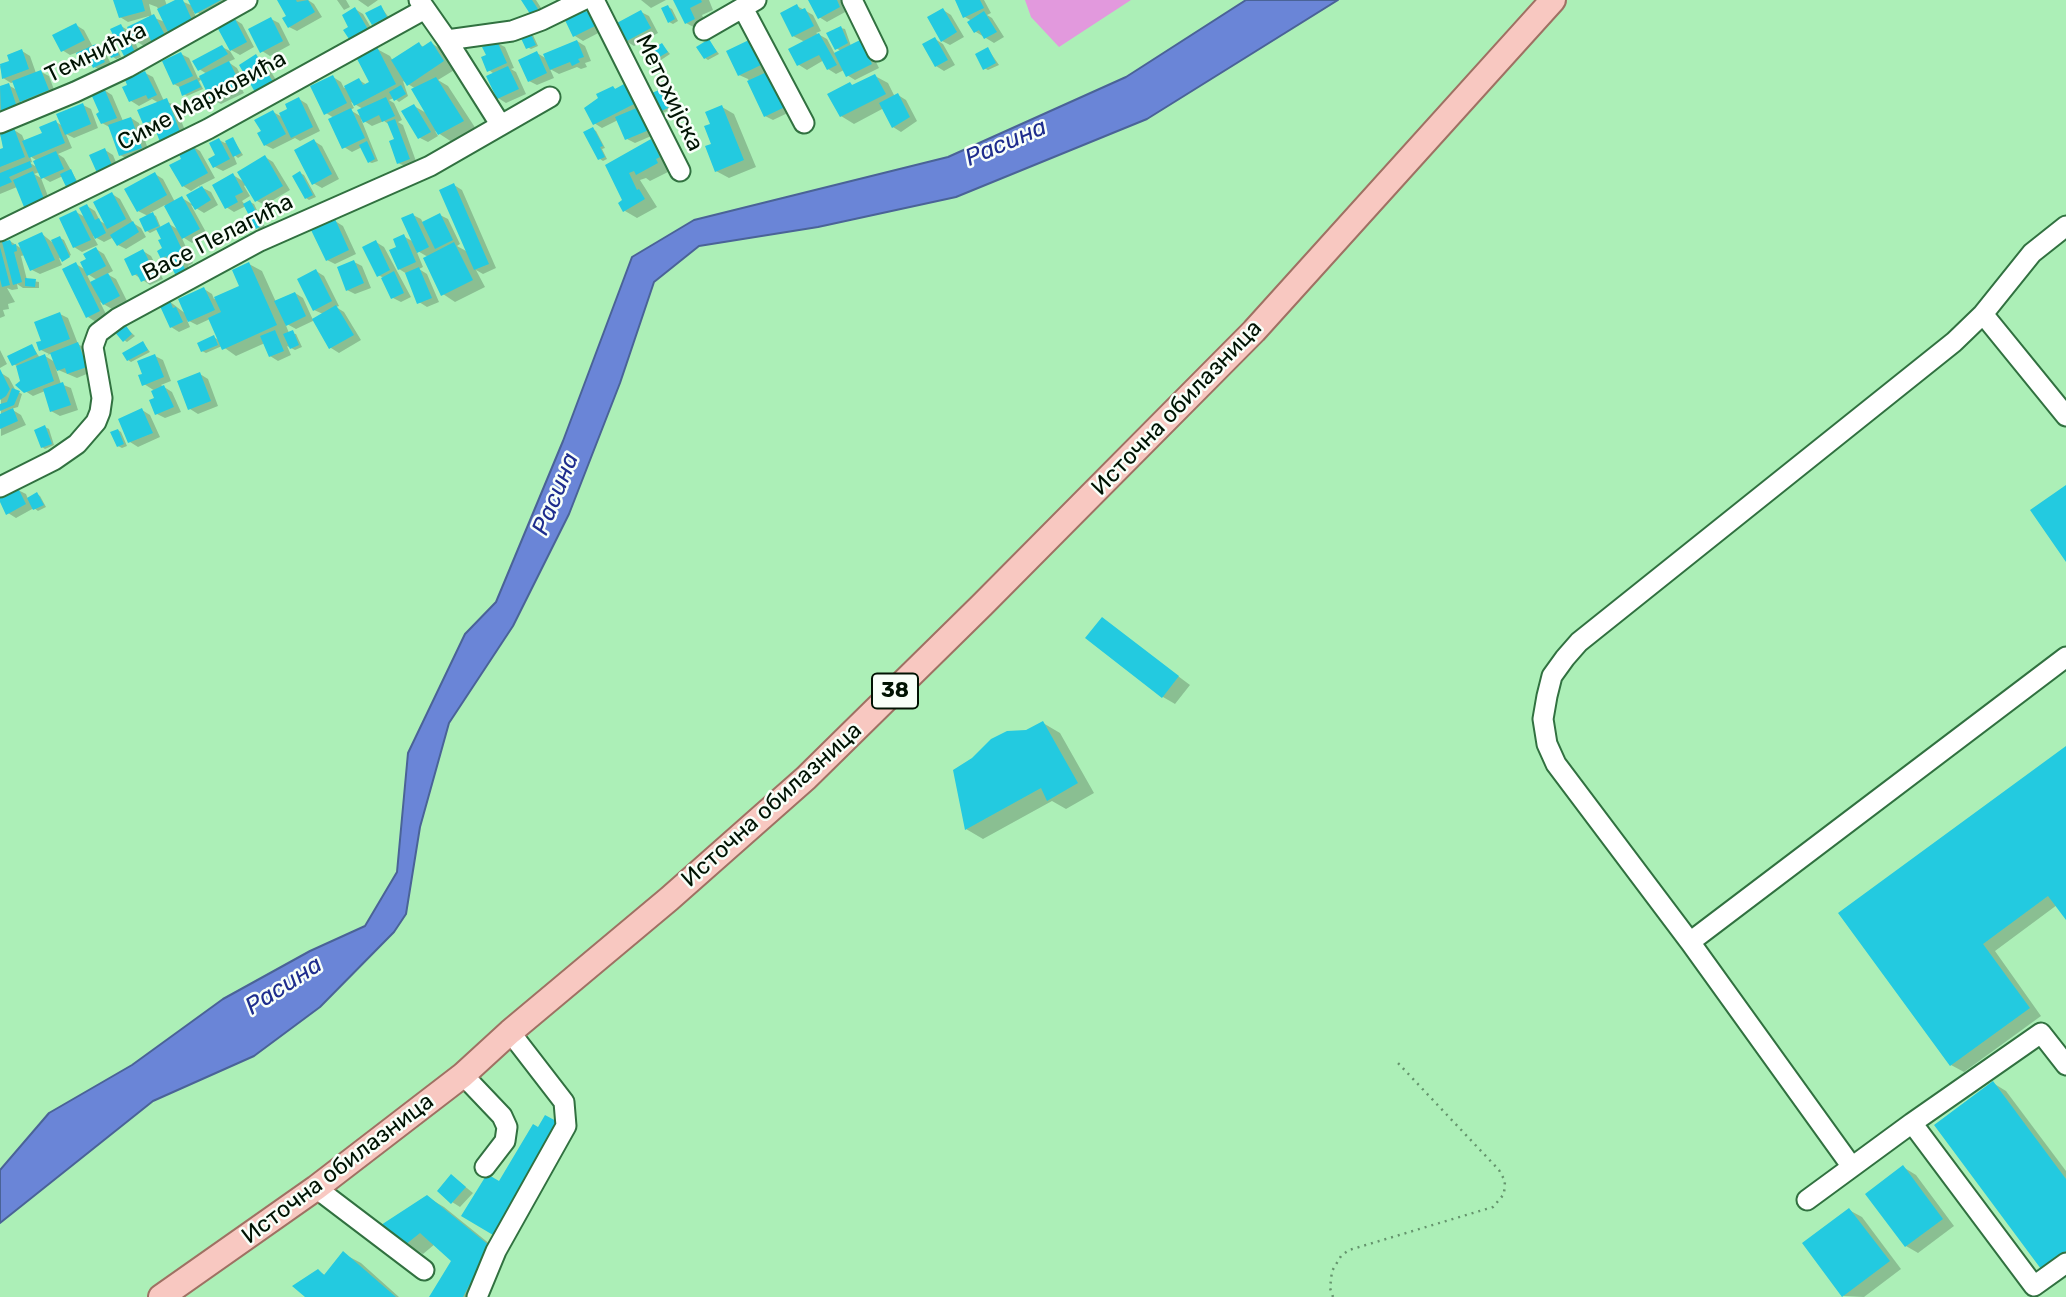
<!DOCTYPE html>
<html>
<head>
<meta charset="utf-8">
<style>
	body { margin:0 }
	canvas { display:block; background:#acefb7 }
</style>
</head>
<body>
<canvas width="2066" height="1297"></canvas>
<script>
const ctx = document.querySelector('canvas').getContext('2d');
ctx.lineJoin = 'round';
function fillPath(path, color) {
  ctx.fillStyle = color;
  ctx.fill(path, 'evenodd');
}
function shape(rows) {
  const path = new Path2D();
  for (const r of rows) {
    path.moveTo(r[0], r[1]);
    for (let i = 2; i < r.length; i += 2) path.lineTo(r[i], r[i + 1]);
  }
  return path;
}
function trace(path, color, width, dash) {
  ctx.strokeStyle = color;
  ctx.lineWidth = width;
  ctx.lineCap = dash ? 'butt' : 'round';
  ctx.setLineDash(dash || []);
  ctx.stroke(path);
}
function drawText(font, color, halo, rows, align = 'center') {
  ctx.font = font + ' Rubik,sans-serif';
  ctx.lineWidth = 5;
  ctx.setLineDash([]);
  ctx.textBaseline = 'middle';
  ctx.strokeStyle = halo;
  ctx.fillStyle = color;
  for (const [text, x, y, turn = 0] of rows) {
    ctx.save();
    ctx.translate(x, y);
    ctx.rotate((+turn || 0) * Math.PI / 180);
    ctx.textAlign = isNaN(turn) ? turn : align;
    if (halo) ctx.strokeText(text, 0, 0);
    ctx.fillText(text, 0, 0);
    ctx.restore();
  }
}
fillPath(shape([
	[1025,0,1131,0,1059,47,1031,17]
]), '#e299dd');
const water = shape([
	[1246,0,1338,0,1147,119,956,197,818,227,699,246,654,282,620,383,569,514,513,626,449,723,420,827,406,914,394,932,320,1007,254,1056,153,1101,0,1223,0,1170,49,1113,132,1065,223,999,310,951,365,926,397,872,408,753,465,634,496,602,563,441,632,257,694,220,948,157,1126,77,1246,0]
]);
fillPath(water, '#6a85d7');
trace(water, '#4a6397', 2);
fillPath(shape([
	[118,0,165,0,167,6,179,0,193,6,190,0,237,0,205,17,193,10,199,24,177,35,167,29,173,42,153,42,144,46,134,40,142,57,134,61,121,26,131,32,150,18,149,16,128,22,120,17],
	[149,4,157,7,165,22,152,17],
	[279,0,308,0,314,4,322,17,297,31,289,27,289,16],
	[337,0,346,0,350,7,344,10],
	[358,0,378,0,368,7],
	[523,0,536,0,547,17],
	[641,0,666,0,651,8],
	[675,0,709,0,713,10,702,15,707,26,699,30,686,23],
	[810,0,841,0,847,11,827,22,819,17],
	[957,0,984,0,991,13,987,15,992,18,1004,37,994,43,976,32,970,22,972,21,965,17],
	[797,6,813,15,821,31,816,33,827,39,835,54,841,51,836,48,841,28,845,29,851,46,860,42,868,46,879,68,855,80,847,75,844,70,836,74,828,69,824,60,807,70,799,65,805,42,793,36],
	[381,7,390,19,377,26,373,24],
	[668,7,672,9,678,21,673,24,669,22],
	[582,8,606,29,583,41,575,36],
	[355,9,363,14,376,36,351,28],
	[943,10,951,15,964,37,950,45,942,41],
	[641,12,649,16,658,33,634,46,626,41],
	[234,19,242,24,254,47,240,55,231,50],
	[271,19,279,23,290,45,270,56,262,51],
	[76,25,84,30,93,47,96,46,104,50,112,66,102,71,83,61,78,52,70,55,62,50],
	[532,33,538,46,531,49,527,47,522,35],
	[935,39,943,44,955,65,944,71,936,66],
	[111,40,115,42,121,57,116,59,113,57],
	[577,41,585,46,591,61,585,63,587,67,581,69,577,67,559,74,550,69,554,78,537,85,529,81,537,53,547,59],
	[709,41,719,54,708,60,705,58],
	[751,41,770,68,765,71,777,78,792,111,773,120,765,116,748,79,739,75],
	[431,43,444,51,456,69,438,80,448,86,476,129,452,142,435,131,438,136,428,142,420,138,414,106,428,114,416,89,403,81,408,96,399,102,394,98,389,100,394,103,402,120,398,122,403,125,417,164,407,167,398,163,396,140,390,125,384,121,372,126,361,119,378,161,372,163,369,162,362,147,352,152,344,147,334,118,326,113,333,77,341,82,344,88,359,80,367,85,371,83,377,49,390,56,393,61,419,44,425,48],
	[351,102,363,109,362,117,350,110,354,108],
	[497,43,505,47,514,68,511,69,516,72,526,94,506,103,498,98,494,74,489,70,488,56],
	[662,45,670,54,661,60,657,58],
	[222,47,230,51,235,59,228,62,237,68,243,80,238,82,244,93,221,104,213,100,203,79,199,81,203,89,187,96,184,94,181,88,174,84,181,54,189,58,198,78,207,74,199,69],
	[988,49,999,65,988,70,984,68],
	[22,51,30,56,36,73,41,72,49,76,56,95,30,105,20,100,24,111,0,119,0,88,8,85,17,90,14,82,11,83,3,78,0,66,11,62],
	[256,56,264,61,280,86,264,95,256,91],
	[145,73,153,77,164,101,175,105,188,138,156,127,153,128,144,123,159,103,152,99,139,106,131,101,129,86],
	[875,76,888,83,895,97,898,95,906,100,917,121,901,132,893,127,884,108,854,124,841,116,850,84,854,86],
	[624,86,632,91,656,134,635,143,627,139,618,120,602,128,594,123,613,88,616,89],
	[104,90,112,95,123,121,131,118,139,123,149,152,129,160,120,155,111,128,102,123],
	[659,92,662,94,670,110,662,113,659,111],
	[299,99,307,104,320,131,300,141,295,138,273,149,265,145,273,112,284,118],
	[83,105,91,109,98,128,74,138,66,134,72,148,58,154,64,158,81,188,63,176,50,182,42,177,40,172,34,174,41,178,51,204,33,211,25,206,17,187,0,194,0,151,5,149,0,135,14,130,22,135,25,142,44,134,56,122,63,126],
	[30,156,37,161,37,167,30,163,32,162],
	[722,107,734,114,756,167,729,178,716,171,713,145,712,125],
	[593,129,596,131,605,148,602,149,607,159,603,161,600,159],
	[233,139,243,155,238,158,233,154,237,164,223,171,215,167,219,140,225,143],
	[314,141,322,146,339,179,322,188,313,183],
	[651,141,664,148,670,171,650,181,646,178,640,180,657,207,637,218,625,211,624,200,607,165],
	[192,146,200,151,215,178,199,186,211,192,218,205,204,213,191,205,207,234,192,243,181,236,193,263,188,266,194,278,163,258,163,240,158,229,150,233,147,231,148,216,138,211,155,174,163,179,175,202,182,198,195,206,201,189,199,186,191,191,183,186,184,160],
	[165,205,179,230,169,224,161,228,156,216,150,213],
	[105,150,113,155,120,172,99,173],
	[265,157,273,162,290,190,265,205,257,201,247,184,244,186,250,196,242,201,245,205,250,202,254,204,265,227,260,230,257,228,246,206,234,212,226,207,233,175,246,183],
	[300,173,304,175,316,197,309,200,306,198],
	[454,185,462,190,496,268,483,274,476,270,485,287,455,302,443,294,428,257,416,250,423,267,419,269,427,274,439,302,427,307,419,302,407,274,399,269,399,248,403,236,414,242,413,215,421,219,423,223,440,215,448,219,460,244,457,246,468,252],
	[112,194,120,199,133,223,141,228,146,237,126,249,118,245,114,237,104,242,93,236,98,245,82,252,74,247,76,212,85,217,87,206,95,211,100,221,107,225],
	[335,221,343,226,356,254,335,264,327,260],
	[42,234,52,242,60,238,64,240,71,255,63,260,59,258,62,265,40,274,32,270,25,255,21,256,27,280,39,282,39,288,23,288,17,284,18,289,12,290,7,288,15,302,8,304,9,309,3,310,5,316,0,318,0,241,10,241,22,249],
	[376,242,384,247,411,297,401,302,393,298,384,278,378,275],
	[96,249,104,254,113,271,107,274,116,279,127,301,112,309,100,302,107,316,96,322,88,317,76,264,87,271],
	[86,273,97,280,91,283],
	[143,251,151,256,163,279,150,285,134,274],
	[354,262,362,266,371,288,355,294,347,290],
	[249,264,262,271,276,302,295,293,303,298,313,320,323,314,314,310,316,271,324,276,339,306,336,307,344,312,361,340,339,353,331,348,315,320,296,329,285,323,289,333,296,334,302,347,295,350,287,346,291,355,278,361,270,356,265,343,236,356,222,346,206,353,202,351,214,337,220,341,210,319,197,325,187,320,190,327,179,332,171,327,169,301,186,314,204,289,212,294,214,299,241,287],
	[60,314,68,318,78,344,86,349,94,371,77,378,56,369,61,384,71,388,78,410,60,416,51,411,45,391,33,396,25,391,17,366,13,364,32,346,40,358,45,356,55,362,52,353,46,356,49,354,41,350,43,342],
	[124,326,135,336,127,342,124,340],
	[143,343,150,352,131,362,128,360],
	[0,350,7,364,0,368],
	[155,356,163,360,171,381,161,385,172,392,181,412,165,418,157,414,155,391,144,384,144,375],
	[1,373,9,378,16,391,22,394,18,407,11,409,21,415,26,425,1,436],
	[200,374,208,379,218,406,198,414,190,409],
	[142,410,150,415,160,437,138,447,130,442],
	[45,427,49,429,54,445,45,449,42,447],
	[118,430,121,432,127,446,122,448,118,446],
	[18,490,26,494,28,499,37,494,40,496,46,507,38,511,34,508,16,518,8,513],
	[1102,619,1190,685,1175,704,1163,697],
	[1043,723,1060,733,1094,793,1066,809,1052,801,983,839,966,829,1026,732],
	[2066,748,2066,917,2057,905,1995,951,2041,1016,1964,1072,1951,1065,1841,913],
	[1993,1083,2006,1091,2066,1171,2066,1267,2055,1275,2042,1268],
	[1903,1167,1916,1175,1954,1226,1918,1253,1906,1246],
	[452,1176,473,1193,460,1207,452,1202],
	[427,1197,444,1207,506,1257,485,1297,431,1297,453,1261,435,1244,423,1254,406,1244],
	[1849,1210,1862,1217,1901,1269,1864,1297,1844,1296,1804,1244],
	[344,1254,361,1263,399,1297,308,1297,318,1271,325,1275]
]), '#0003');
fillPath(shape([
	[113,0,142,0,145,11,119,18],
	[175,0,183,0,192,20,168,32,157,9],
	[188,0,221,0,195,14],
	[277,0,296,0,297,2,308,0,315,12,288,28,282,18,286,16],
	[521,0,532,0,540,12,532,17],
	[673,0,701,0,702,2,690,8,695,19,685,24],
	[808,0,837,0,840,7,818,19],
	[955,0,980,0,984,8,963,18],
	[797,4,800,10,805,8,814,26,792,37,780,13],
	[381,5,387,17,372,25,365,13],
	[668,5,675,19,668,23,661,8],
	[582,6,585,12,591,9,599,24,573,37,563,16],
	[355,7,369,31,351,42,343,30,348,27,342,15],
	[943,8,957,32,941,42,927,17],
	[641,10,651,28,625,42,615,24],
	[984,11,997,32,984,39,979,30,974,33,967,22],
	[154,14,166,37,152,43,149,36,134,43,127,27],
	[234,17,247,42,230,51,217,27],
	[271,17,283,41,260,53,248,29],
	[76,23,85,40,61,52,52,35],
	[121,24,135,52,125,58,110,29],
	[841,26,848,43,835,50,826,33],
	[529,30,536,45,526,49,519,34],
	[819,33,837,65,827,70,819,55,797,66,788,49],
	[935,37,948,60,935,67,922,44],
	[111,38,119,55,111,58,104,42],
	[709,39,717,52,704,59,696,47],
	[751,39,763,64,738,76,726,51],
	[577,40,584,57,578,59,580,62,572,66,570,62,550,70,543,54],
	[860,40,872,64,846,77,834,53],
	[431,41,444,61,407,86,391,60,419,42,422,47],
	[497,41,507,63,487,72,481,57,486,55,482,47],
	[662,43,668,52,656,59,651,50],
	[96,44,105,62,93,68,89,59,81,63,76,53],
	[222,45,228,54,198,71,192,61],
	[377,47,396,84,354,106,344,86,359,78,363,85,369,82,356,57],
	[988,47,996,63,983,70,975,54],
	[22,49,29,69,2,79,0,64,9,61,7,55],
	[537,51,547,73,528,82,518,60],
	[181,52,193,76,173,85,162,61],
	[256,54,273,82,255,92,239,65],
	[229,61,236,75,231,78,237,89,211,101,199,76],
	[508,66,519,89,497,99,486,76],
	[41,70,49,90,20,102,12,81],
	[145,71,157,95,148,99,146,95,129,102,122,87,127,85,125,80],
	[769,71,785,107,764,117,747,81],
	[875,74,886,94,840,117,827,94,850,82,852,85],
	[333,75,347,103,324,115,310,86],
	[436,77,464,121,438,135,411,89],
	[197,79,201,87,182,96,179,87],
	[9,83,17,107,1,113,0,86],
	[624,84,634,104,593,125,584,108,598,98,596,94,613,86,615,89],
	[401,85,406,94,394,101,389,92],
	[104,88,117,118,101,124,96,114,99,112,91,94],
	[659,90,668,108,657,113,649,94],
	[898,93,910,117,892,128,879,103],
	[299,97,313,127,291,138,279,113,287,109,285,104],
	[386,97,395,116,382,122,379,115,363,123,357,110],
	[167,98,181,134,160,142,152,121,143,124,137,110],
	[83,103,91,124,65,135,56,114],
	[414,104,431,132,418,139,401,111],
	[722,105,744,160,715,172,705,146,711,144,704,126,710,124,705,112],
	[639,107,649,130,625,140,615,117],
	[351,108,365,138,342,149,328,119],
	[273,110,286,134,264,146,257,133,261,131,254,120],
	[131,117,142,148,119,156,108,125],
	[395,119,410,159,397,164,389,141,394,139,387,122],
	[56,120,65,143,29,158,22,141,42,133,39,127],
	[593,127,603,146,600,147,605,157,598,160,583,132],
	[14,128,25,157,0,167,0,149,3,148,0,133],
	[233,137,241,153,233,157,225,141],
	[219,138,230,159,213,168,208,159,215,155,209,143],
	[314,139,332,174,312,185,294,150],
	[651,139,660,157,656,159,658,163,636,175,634,171,629,173,637,190,639,189,645,199,623,212,618,203,622,200,605,165],
	[367,141,375,159,368,163,359,145],
	[192,144,208,173,182,187,169,165,181,159,178,152],
	[105,148,113,168,98,175,89,155],
	[56,151,64,169,41,179,33,161],
	[265,155,283,186,255,202,237,172],
	[30,161,32,167,9,177,12,182,0,187,0,173],
	[71,169,79,187,68,191,60,174],
	[33,171,44,199,24,207,13,180],
	[300,171,313,195,305,199,292,176],
	[155,172,167,195,137,212,124,189],
	[233,173,243,192,235,196,238,202,225,209,212,185],
	[454,183,489,264,474,270,439,190],
	[202,186,211,200,195,210,186,195],
	[112,192,126,219,107,229,93,202],
	[182,196,200,229,182,239,164,206],
	[250,200,263,225,256,229,243,204],
	[87,204,95,220,99,218,106,233,95,239,79,208],
	[76,210,91,240,73,248,59,218],
	[153,212,159,226,145,232,139,219],
	[413,213,429,247,417,253,401,218],
	[440,213,453,240,435,249,422,222],
	[335,219,349,250,326,261,311,230],
	[133,221,139,232,117,246,110,235],
	[169,222,186,258,181,261,187,273,177,278,166,256,161,259,157,251,162,248,158,240,161,239,156,229],
	[42,232,55,260,30,271,18,243],
	[404,234,416,262,398,270,389,250,396,247,393,239],
	[60,236,70,257,62,262,51,240],
	[10,240,12,245,16,244,17,251,14,252,22,282,13,285,2,242],
	[376,240,390,270,377,277,362,247],
	[454,242,473,280,441,296,423,258],
	[0,247,10,285,2,287,0,279],
	[96,247,106,266,87,276,80,262,86,259,83,254],
	[143,249,156,275,141,282,137,274,132,276,124,259],
	[354,260,364,283,346,291,337,267],
	[76,262,100,311,86,318,62,269],
	[249,262,277,325,222,350,208,318,221,312,214,297,239,286,232,270],
	[419,267,432,298,417,304,405,273],
	[316,269,332,301,313,311,297,279],
	[394,271,404,293,391,299,381,278],
	[108,273,120,296,103,305,90,282],
	[25,278,36,279,35,287,25,286],
	[204,287,215,310,188,322,178,299],
	[295,292,306,316,286,326,274,301],
	[169,299,173,308,176,307,183,322,170,328,159,304],
	[336,305,354,335,329,349,312,319],
	[60,312,70,339,39,351,36,342,41,341,34,322],
	[124,323,132,334,123,342,114,331],
	[275,330,284,351,269,357,260,336],
	[293,330,299,345,290,349,283,334],
	[214,335,218,345,201,352,197,343],
	[143,341,148,350,127,361,122,353],
	[78,342,87,367,67,374,65,368,57,371,50,353],
	[32,344,37,354,12,366,7,356],
	[45,354,54,381,24,393,15,385,20,381,16,366],
	[155,354,164,377,142,386,138,375,142,374,137,361],
	[0,369,10,389,6,396,0,400],
	[200,372,211,401,188,410,177,381],
	[63,382,71,405,50,412,43,389],
	[164,385,174,407,155,415,149,400,154,398,151,391],
	[12,388,20,391,14,405,0,411,0,404,7,402],
	[13,408,18,421,0,429,0,414],
	[142,408,153,433,128,443,118,419],
	[45,425,52,444,41,448,34,430],
	[118,429,124,444,117,447,110,432],
	[2066,485,2066,562,2030,510],
	[18,488,26,504,6,515,0,502,0,497],
	[37,492,44,505,33,510,27,498],
	[1102,617,1179,676,1162,698,1085,638],
	[1043,721,1078,783,1047,801,1041,788,965,830,953,770,972,758,991,739,1007,731,1026,730],
	[2066,746,2066,920,2048,896,1983,944,2030,1008,1950,1066,1838,913],
	[1993,1081,2066,1179,2066,1251,2041,1269,1934,1125],
	[545,1115,560,1123,493,1235,461,1216,487,1174,499,1181,533,1124,538,1127],
	[1903,1165,1943,1219,1905,1247,1865,1194],
	[451,1174,466,1187,451,1204,437,1191],
	[427,1195,490,1246,463,1297,429,1297,451,1261,420,1233,405,1245,381,1225],
	[1849,1208,1890,1261,1842,1297,1802,1243],
	[343,1251,396,1297,305,1297,292,1286,318,1269,324,1275]
]), '#23cae0');
const minor = shape([
	[419,0,447,40,500,124],
	[594,0,680,171],
	[852,0,877,51],
	[743,8,804,123],
	[704,30,756,0],
	[447,40,512,31,542,20,583,0],
	[0,123,75,92,128,67,247,0],
	[0,231,208,129,425,9],
	[1983,314,2032,253,2066,226],
	[0,487,54,460,77,444,96,422,100,412,102,398,93,347,98,333,118,318,260,241,430,166,550,97],
	[1690,942,1556,764,1547,744,1543,719,1547,696,1552,676,1565,658,1579,642,1954,342,1983,314,2066,416],
	[463,1075,502,1116,507,1127,505,1141,485,1167],
	[1912,1123,2034,1286,2066,1263],
	[1852,1167,1690,942,2066,657],
	[316,1188,424,1270],
	[1807,1200,1912,1123,2041,1033,2066,1065],
	[477,1297,496,1251,566,1126,564,1102,510,1032]
]);
const major = shape([
	[161,1297,316,1188,463,1075,510,1032,669,899,806,778,982,605,1254,331,1553,0]
]);
trace(minor, '#317140', 23);
trace(major, '#9f7163', 28);
trace(shape([
	[1333,1297,1330,1288,1332,1271,1341,1256,1349,1250,1493,1207,1504,1194,1505,1181,1499,1170,1398,1063]
]), '#65946d', 2.5, [2, 5]);
trace(minor, '#fff', 19);
trace(major, '#f8c8c1', 24);
for (const [x, y, w] of [
	[895,691,46]
]) {
  const box = new Path2D();
  box.roundRect(x - w / 2, y - 17.5, w, 35, 5);
  ctx.fillStyle = '#f8fff9';
  ctx.fill(box);
  trace(box, '#001303', 2);
}
drawText('bold 21px', '#001303', null, [
	["38",895,691]
]);
drawText('23px', '#001303', '#f8fff9', [
	["Темнићка",96,53,-26],
	["Метохијска",669,93,64],
	["Симе Марковића",202,101,-28],
	["Васе Пелагића",218,238,-27],
	["Источна обилазница",1177,408,-46],
	["Источна обилазница",772,805,-42],
	["Источна обилазница",338,1169,-37]
]);
drawText('italic 24px', '#1e2d8d', '#f8fff9', [
	["Расина",1006,143,-23],
	["Расина",556,494,-68],
	["Расина",284,986,-33]
]);
</script>
</body>
</html>
